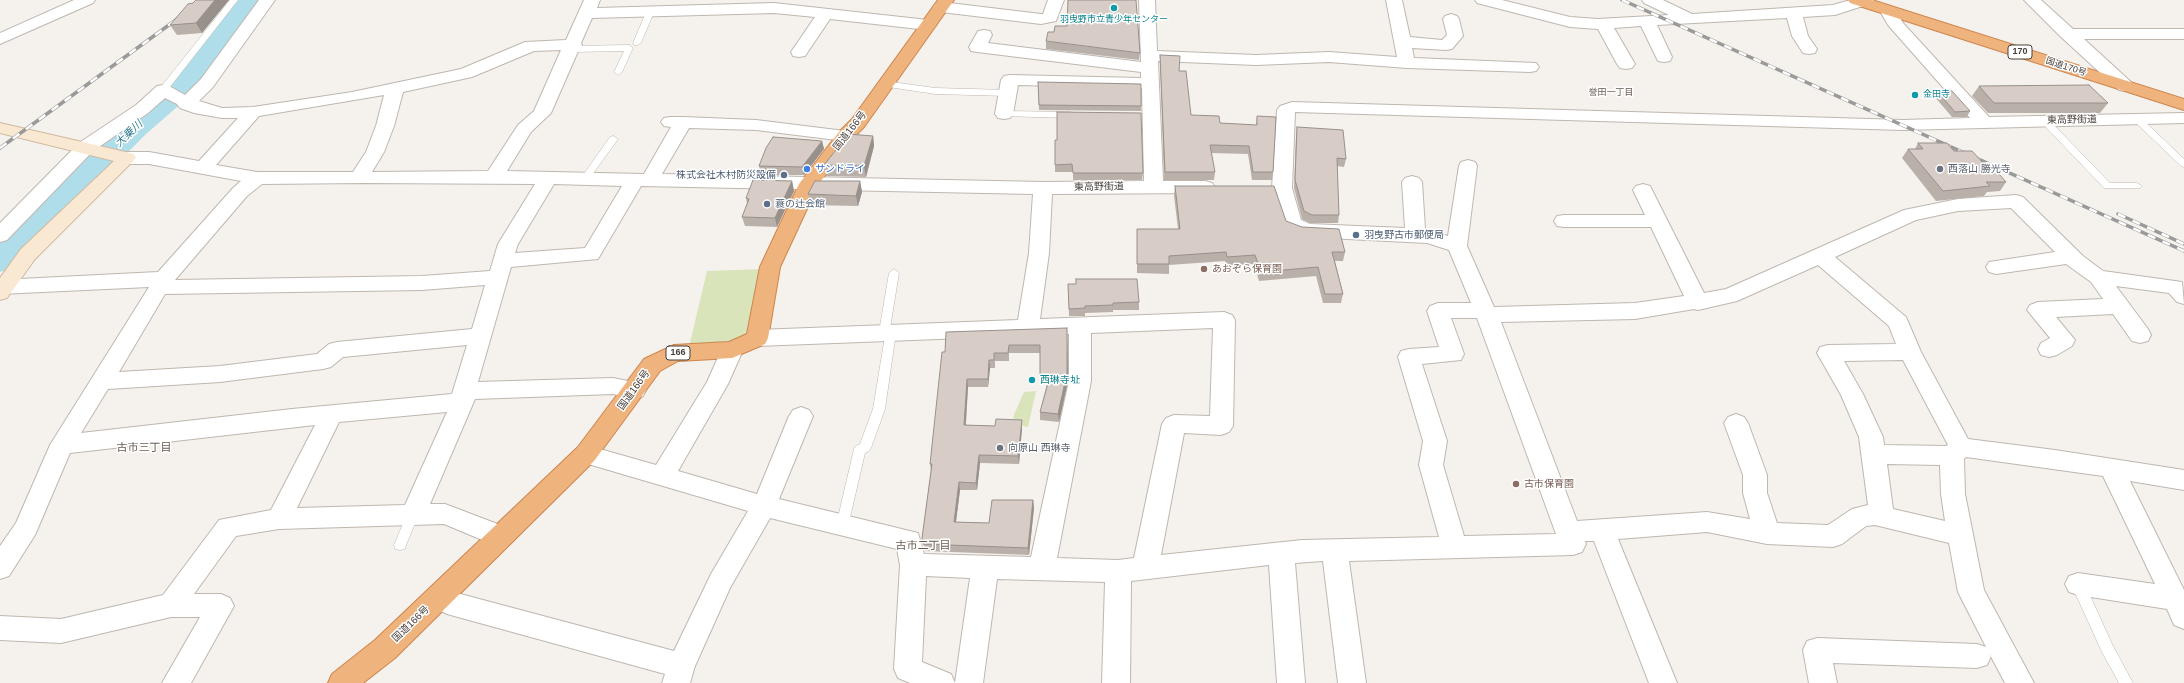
<!DOCTYPE html>
<html>
<head>
<meta charset="utf-8">
<style>
	body { margin:0 }
	canvas { display:block; background:#f5f1ec }
</style>
</head>
<body>
<canvas width="2184" height="683"></canvas>
<script>
const ctx = document.querySelector('canvas').getContext('2d');
ctx.lineJoin = 'round';
function fillPath(path, color) {
  ctx.fillStyle = color;
  ctx.fill(path, 'evenodd');
}
function shape(rows) {
  const path = new Path2D();
  for (const r of rows) {
    path.moveTo(r[0], r[1]);
    for (let i = 2; i < r.length; i += 2) path.lineTo(r[i], r[i + 1]);
  }
  return path;
}
function trace(path, color, width, dash) {
  ctx.strokeStyle = color;
  ctx.lineWidth = width;
  ctx.lineCap = dash ? 'butt' : 'round';
  ctx.setLineDash(dash || []);
  ctx.stroke(path);
}
function drawText(font, color, halo, rows, align = 'center') {
  ctx.font = font + ' Arial,"Noto Sans JP",sans-serif';
  ctx.lineWidth = 3;
  ctx.setLineDash([]);
  ctx.textBaseline = 'middle';
  ctx.strokeStyle = halo;
  ctx.fillStyle = color;
  for (const [text, x, y, turn = 0] of rows) {
    ctx.save();
    ctx.translate(x, y);
    ctx.rotate((+turn || 0) * Math.PI / 180);
    ctx.textAlign = isNaN(turn) ? turn : align;
    if (halo) ctx.strokeText(text, 0, 0);
    ctx.fillText(text, 0, 0);
    ctx.restore();
  }
}
fillPath(shape([
	[765,269,749,334,734,343,689,347,707,271],
	[1036,391,1028,427,1019,425,1013,417,1024,392]
]), '#d9e4ba');
fillPath(shape([
	[235,0,263,0,199,88,146,134,13,268,0,272,0,240,124,120,177,76,235,0]
]), '#b0ddea');
const lane = shape([
	[230,0,238,0,166,92,160,92,160,88,230,0],
	[647,10,654,12,641,43,637,45,634,45,633,43,647,10],
	[629,45,633,48,622,72,618,75,614,72,624,51,572,52,568,49,572,46,629,45],
	[885,81,935,88,1008,90,1012,93,1008,96,935,94,882,86,881,84,885,81],
	[1004,111,1071,112,1075,115,1071,118,1001,116,1000,114,1004,111],
	[2137,116,2140,117,2184,159,2184,167,2181,166,2134,121,2132,119,2137,116],
	[2045,118,2048,119,2110,183,2137,183,2142,186,2140,188,2104,188,2042,123,2042,119,2045,118],
	[613,136,618,139,587,182,581,182,579,180,581,178,610,137,613,136],
	[894,269,899,273,890,328,895,329,896,332,885,409,871,448,869,451,865,453,848,526,846,530,842,531,838,530,836,526,854,449,856,446,860,444,873,409,885,336,880,335,879,332,889,273,894,269],
	[413,509,417,510,419,514,406,545,405,549,400,550,395,549,394,545,407,514,409,510,413,509],
	[2078,578,2083,580,2112,644,2133,683,2119,683,2102,652,2071,584,2073,580,2078,578]
]);
const street = shape([
	[74,0,95,0,93,3,0,44,0,33,74,0],
	[259,0,275,0,213,87,199,101,222,108,253,107,352,92,461,69,525,42,566,40,584,0,600,0,597,8,774,3,928,20,934,22,936,25,934,28,928,30,830,19,805,56,799,57,793,56,791,52,815,17,774,13,592,18,581,43,582,45,579,49,551,113,531,132,507,171,644,174,671,127,664,126,661,122,664,118,670,117,683,117,756,120,845,131,851,132,854,136,851,140,845,141,756,130,689,128,662,174,1043,182,1144,181,1142,88,1018,85,1013,114,1010,118,1004,119,998,118,995,114,1001,80,1004,76,1010,75,1141,78,1141,72,977,52,971,51,969,47,978,31,984,30,990,31,992,35,988,43,1141,62,1139,0,1155,0,1157,51,1256,55,1329,52,1397,57,1386,0,1402,0,1410,37,1442,40,1447,35,1443,19,1445,16,1451,14,1457,16,1459,19,1463,36,1452,49,1446,50,1412,48,1414,58,1536,63,1539,67,1536,71,1530,72,1407,68,1329,62,1256,65,1158,61,1163,181,1205,181,1212,183,1215,187,1212,191,1205,193,1052,194,1049,253,1040,319,1224,312,1232,315,1235,320,1233,426,1229,432,1221,435,1184,433,1161,555,1302,540,1439,537,1419,465,1423,441,1398,357,1401,351,1409,349,1439,347,1427,311,1430,306,1438,303,1471,303,1449,250,1427,243,1308,237,1285,229,1272,188,1277,110,1280,106,1292,102,1903,120,1970,118,1888,25,1880,11,1882,8,1888,6,1894,8,1903,23,1989,117,2184,113,2184,123,1903,130,1295,112,1292,188,1301,220,1310,224,1405,228,1402,182,1405,178,1412,176,1419,178,1422,182,1425,229,1448,236,1459,166,1461,162,1468,160,1475,162,1477,166,1467,246,1494,307,1635,303,1684,296,1651,227,1564,227,1557,226,1554,221,1557,216,1564,215,1645,215,1633,190,1636,186,1643,184,1650,186,1704,293,1726,289,1904,210,1958,199,2016,195,2023,197,2083,256,2103,271,2182,282,2184,304,2177,302,2169,293,2116,286,2148,329,2151,335,2148,341,2140,343,2132,341,2113,314,2056,317,2075,340,2072,346,2057,355,2049,357,2041,355,2038,349,2041,343,2050,338,2027,310,2030,305,2038,302,2103,299,2091,282,2066,264,1996,274,1989,272,1986,267,1989,262,2055,252,2011,208,1958,211,1916,220,1835,257,1906,317,1921,352,1968,439,2055,450,2184,470,2184,490,2130,481,2184,590,2184,629,2174,625,2167,609,2078,595,2069,592,2065,584,2069,576,2078,573,2155,584,2103,476,1966,457,1964,459,1965,494,1984,590,2034,683,2005,683,1989,653,1991,656,1987,665,1977,668,1833,663,1837,683,1809,683,1803,650,1807,641,1817,638,1977,644,1986,647,1958,592,1949,543,1875,525,1866,526,1842,544,1833,547,1767,544,1707,532,1618,539,1677,683,1649,683,1594,541,1585,541,1586,544,1582,552,1573,555,1349,561,1366,683,1338,683,1323,561,1295,563,1305,683,1277,683,1269,565,1131,581,1130,683,1102,683,1105,582,997,579,983,683,910,683,898,678,894,669,900,565,897,549,770,518,730,588,695,666,690,683,662,683,665,674,447,614,429,605,425,597,429,589,438,585,453,592,674,651,711,574,748,511,578,461,574,454,578,447,586,445,656,465,707,382,724,344,732,342,740,344,743,350,728,384,678,471,757,494,789,416,793,410,801,407,809,410,813,416,779,499,918,533,924,554,1031,557,1069,381,1069,334,757,346,749,344,746,338,749,332,757,330,1018,320,1029,253,1033,194,641,186,598,259,511,267,478,382,613,378,643,384,646,390,643,396,635,399,613,394,475,399,430,504,445,504,508,528,512,536,508,544,499,547,444,524,279,529,236,536,194,594,221,594,230,598,234,606,191,683,162,683,200,617,171,617,61,643,0,640,0,616,61,619,163,595,219,520,271,510,315,425,70,453,35,535,9,576,0,579,0,546,16,523,50,445,149,287,0,294,0,280,158,272,233,188,241,181,149,164,127,164,120,162,118,158,120,154,127,152,149,152,199,161,238,118,222,118,194,113,180,108,177,104,165,98,148,113,93,151,7,240,0,242,0,223,79,143,136,105,157,86,163,85,169,86,185,95,201,79,259,0],
	[561,50,534,111,518,125,488,171,372,172,384,152,394,126,403,92,472,77,534,51,561,50],
	[384,95,376,126,366,152,353,172,257,172,216,165,259,116,384,95],
	[364,183,535,184,498,244,490,271,422,276,175,280,247,196,262,184,364,183],
	[554,184,622,186,585,248,515,253,518,244,554,184],
	[1818,265,1889,326,1896,344,1828,345,1820,347,1817,353,1841,395,1859,437,1868,505,1852,509,1828,525,1777,523,1767,493,1767,475,1748,423,1744,417,1736,414,1728,417,1724,423,1743,475,1743,493,1750,519,1707,512,1577,521,1501,322,1635,319,1694,309,1698,310,1737,301,1818,265],
	[485,285,472,329,337,342,329,344,317,354,220,366,119,372,165,294,422,290,485,285],
	[1451,318,1477,318,1556,534,1464,536,1443,465,1447,441,1422,364,1461,360,1464,354,1451,318],
	[1213,328,1210,416,1174,415,1166,418,1162,424,1134,558,1118,560,1057,558,1091,381,1091,333,1213,328],
	[467,345,452,394,292,409,81,433,108,389,220,382,323,369,331,367,343,357,467,345],
	[1903,360,1948,445,1946,446,1884,445,1883,437,1863,394,1844,361,1903,360],
	[447,412,405,505,297,508,339,422,447,412],
	[1887,464,1940,465,1941,494,1945,521,1893,509,1887,464],
	[926,576,970,578,955,683,951,674,922,662,926,576],
	[1048,0,1064,0,1056,21,1041,24,941,12,935,10,933,7,935,4,941,2,1041,14,1043,14,1048,0],
	[1475,0,1502,0,1570,17,1598,19,1669,15,1644,3,1642,0,1663,0,1692,14,1833,5,1850,0,1874,0,1872,3,1835,15,1803,17,1808,36,1817,49,1815,53,1809,54,1803,53,1792,36,1787,18,1657,25,1672,57,1670,61,1664,62,1658,61,1656,57,1641,26,1614,28,1635,64,1632,68,1626,69,1620,68,1617,64,1598,29,1570,27,1477,3,1475,0],
	[2024,0,2041,0,2073,29,2184,29,2184,39,2084,39,2131,82,2134,86,2131,90,2125,91,2119,90,2061,37,2024,0]
]);
const secondary = shape([
	[0,123,134,154,136,158,35,259,7,298,0,300,0,278,21,249,114,161,0,133,0,123]
]);
const highway = shape([
	[938,0,954,0,864,127,851,140,818,185,780,267,768,338,765,344,732,358,678,361,660,371,594,461,395,658,363,683,328,683,332,674,375,640,578,447,644,359,674,345,729,342,747,334,760,267,799,184,839,132,852,119,938,0],
	[1848,0,1872,0,2184,99,2184,110,1850,3,1848,0]
]);
trace(lane, '#bfb7b0', 1);
trace(street, '#bfb7b0', 2);
trace(secondary, '#cfbaa1', 2);
trace(highway, '#ce854d', 2);
fillPath(lane, '#fff');
fillPath(street, '#fff');
fillPath(secondary, '#f9e8d2');
fillPath(highway, '#efb37d');
const rail = shape([
	[1622,0,2184,251],
	[0,148,184,14],
	[2118,214,2184,244]
]);
trace(rail, '#9a9a9a', 3.5);
trace(rail, '#fff', 2.5, [8]);
fillPath(shape([
	[196,0,229,0,202,33,177,35,170,25],
	[1046,41,1140,53,1139,60,1046,49],
	[1160,55,1179,71,1191,115,1220,123,1256,125,1257,116,1273,172,1272,180,1252,180,1248,154,1211,153,1215,172,1214,180,1164,180,1160,63],
	[1038,82,1141,106,1141,111,1039,110],
	[1979,86,2108,103,2100,113,1988,113,1972,96],
	[1937,91,1970,111,1967,117,1952,117,1934,96],
	[1297,127,1346,159,1344,167,1337,166,1339,215,1338,223,1310,223,1302,219,1294,188,1296,135],
	[873,136,874,146,866,177,826,176,824,165,845,141],
	[1055,140,1143,173,1142,180,1073,180,1073,172,1055,172],
	[822,141,824,149,804,175,761,175,759,166],
	[1918,143,1954,151,1985,165,2006,182,2000,191,1987,192,1984,196,1936,201,1902,158,1908,149,1915,149],
	[792,181,794,191,777,227,745,226,742,217,747,204,746,198],
	[860,181,862,192,858,206,810,205,808,194],
	[1175,186,1286,221,1345,252,1343,261,1335,261,1343,294,1341,303,1323,303,1316,276,1259,281,1254,264,1226,266,1225,261,1169,265,1169,274,1137,273,1137,229,1178,229,1174,196],
	[1068,284,1139,302,1139,310,1113,310,1113,312,1085,313,1085,316,1069,316],
	[1067,328,1068,381,1059,422,1040,420,1040,412,1047,384,1041,384,1040,353,1009,353,1009,361,995,361,995,368,990,368,988,387,968,387,966,425,995,426,1022,420,1022,428,1019,464,980,463,977,490,960,490,956,522,989,523,1033,500,1034,508,1029,555,925,551,922,538,931,471,930,464,945,352]
]), '#bab0aa');
fillPath(shape([
	[215,0,229,0,202,33,196,23],
	[873,136,874,146,866,177,864,166],
	[822,141,824,149,804,175,802,167],
	[792,181,794,191,777,227,775,218],
	[860,181,862,192,858,206,856,196],
	[1067,328,1068,381,1059,422,1058,414],
	[989,360,990,368,988,387,988,379],
	[967,379,968,387,965,433,964,425],
	[1022,420,1022,428,1019,464,1018,456],
	[979,455,980,463,977,490,976,483],
	[959,482,960,490,955,529,954,522],
	[1033,500,1034,508,1029,555,1028,548]
]), '#97908b');
const building = shape([
	[196,0,215,0,196,23,170,25,188,4,193,3,196,0],
	[1068,0,1136,0,1140,53,1046,41,1048,32,1054,32,1055,26,1067,26,1068,0],
	[1160,55,1180,56,1179,71,1186,71,1191,115,1219,116,1220,123,1257,125,1257,116,1276,117,1273,172,1253,172,1249,146,1212,145,1210,145,1215,172,1165,172,1160,55],
	[1038,82,1141,84,1141,106,1039,105,1038,82],
	[2089,85,2108,103,1994,103,1979,86,2089,85],
	[1937,91,1952,91,1970,111,1955,112,1937,91],
	[1057,112,1141,113,1143,173,1073,173,1072,164,1055,165,1055,140,1057,140,1057,112],
	[1297,127,1343,130,1346,159,1337,158,1339,215,1312,215,1304,211,1295,180,1297,127],
	[848,134,873,136,864,166,824,165,843,141,845,141,848,134],
	[773,137,822,141,802,167,759,166,766,148,773,137],
	[1918,143,1947,143,1954,151,1972,151,1985,165,1991,165,2006,182,1986,182,1990,186,1943,191,1908,149,1923,149,1918,143],
	[753,180,792,181,775,218,742,217,749,199,746,198,753,180],
	[815,181,860,181,856,196,808,194,815,181],
	[1175,186,1274,186,1286,221,1302,227,1339,229,1345,252,1332,252,1343,294,1325,294,1318,267,1261,272,1255,255,1227,257,1226,252,1169,256,1169,264,1137,264,1137,229,1180,229,1175,186],
	[1076,279,1137,279,1139,302,1113,303,1113,305,1085,306,1085,308,1069,309,1068,284,1076,284,1076,279],
	[1067,328,1067,373,1058,414,1040,412,1050,376,1040,376,1040,345,1009,345,1008,353,994,353,994,360,989,360,988,379,967,379,964,425,995,426,996,419,1022,420,1018,456,979,455,976,483,959,482,954,522,989,523,992,500,1033,500,1028,548,923,544,922,538,932,464,930,464,942,352,945,352,946,332,1067,328]
]);
fillPath(building, '#d8cdc6');
trace(building, '#97908b', 1);
for (const [x, y, r, color] of [
	[1114,8,4,"#0f9aa8"],
	[1915,95,4,"#0f9aa8"],
	[807,169,4,"#3f7fe0"],
	[1940,169,4,"#6b7280"],
	[784,175,4,"#5c6f8a"],
	[767,204,4,"#5c6f8a"],
	[1356,235,4,"#5c6f8a"],
	[1204,269,4,"#8d6e63"],
	[1032,380,4,"#0f9aa8"],
	[1000,448,4,"#6b7280"],
	[1516,484,4,"#8d6e63"]
]) {
  const dot = new Path2D();
  dot.arc(x, y, r, 0, 2 * Math.PI);
  ctx.fillStyle = color;
  ctx.fill(dot);
  trace(dot, '#fff', 1.5);
}
drawText('9px', '#0d838f', '#fff', [
	["羽曳野市立青少年センター",1114,20],
	["金田寺",1923,95,"left"]
]);
for (const [x, y, w] of [
	[2020,52,24],
	[678,353,24]
]) {
  const box = new Path2D();
  box.roundRect(x - w / 2, y - 7, w, 14, 3);
  ctx.fillStyle = '#fff';
  ctx.fill(box);
  trace(box, '#48403b', 1);
}
drawText('bold 9px', '#48403b', null, [
	["170",2020,52],
	["166",678,353]
]);
drawText('9px', '#48403b', '#fff', [
	["国道170号",2066,67,18]
]);
drawText('9px', '#6a5c53', '#fff', [
	["誉田一丁目",1611,93]
]);
drawText('10px', '#48403b', '#fff', [
	["東高野街道",2072,120,-1],
	["国道166号",850,131,-52],
	["東高野街道",1099,187,-1],
	["国道166号",634,390,-54],
	["国道166号",411,624,-44]
]);
drawText('10px', '#366cbe', '#fff', [
	["サンドライ",815,169]
], 'left');
drawText('10px', '#5b616d', '#fff', [
	["西落山 勝光寺",1948,169],
	["向原山 西琳寺",1008,448]
], 'left');
drawText('10px', '#4e5e75', '#fff', [
	["株式会社木村防災設備",776,175,"right"],
	["蓑の辻会館",775,204],
	["羽曳野古市郵便局",1364,235]
], 'left');
drawText('10px', '#785e54', '#fff', [
	["あおぞら保育園",1212,269],
	["古市保育園",1524,484]
], 'left');
drawText('10px', '#0d838f', '#fff', [
	["西琳寺址",1040,380]
], 'left');
drawText('italic 11px', '#377e93', '#fff', [
	["大乗川",129,134,-43]
]);
drawText('11px', '#6a5c53', '#fff', [
	["古市三丁目",144,448],
	["古市二丁目",923,546]
]);
</script>
</body>
</html>
